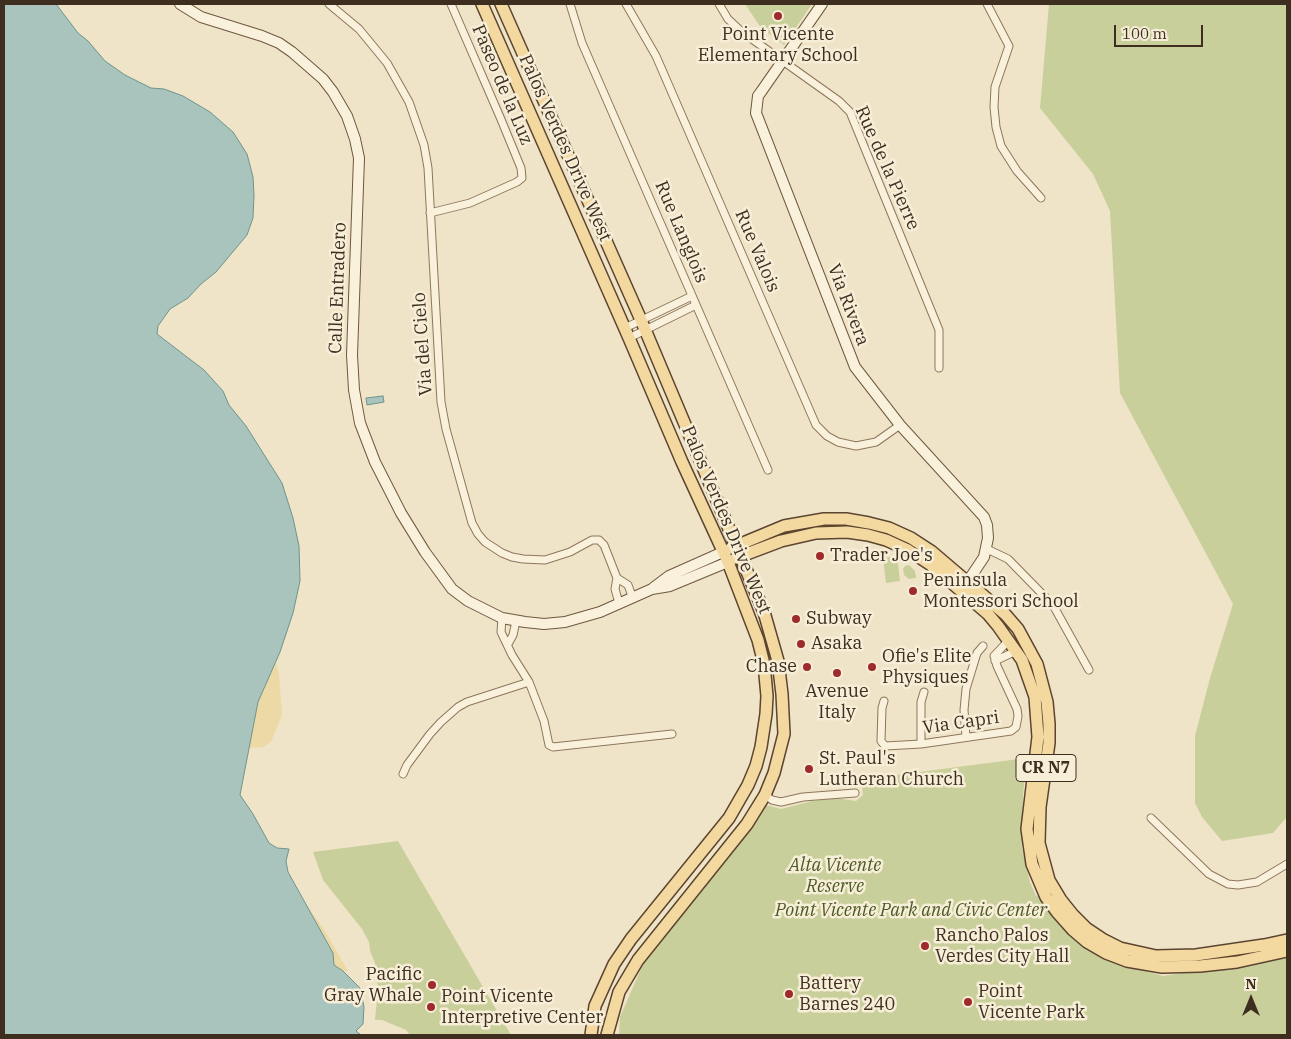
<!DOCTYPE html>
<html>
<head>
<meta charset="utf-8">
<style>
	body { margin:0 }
	#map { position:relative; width:1291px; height:1039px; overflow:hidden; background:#f0e4c8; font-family:"IBM Plex Serif",serif }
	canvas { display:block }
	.frame { position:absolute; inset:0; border:5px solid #3d2e20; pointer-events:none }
	.north { position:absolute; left:1226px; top:974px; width:50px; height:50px; -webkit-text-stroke:4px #f7eed8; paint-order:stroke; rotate:0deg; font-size:14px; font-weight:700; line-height:20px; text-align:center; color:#3d2e20 }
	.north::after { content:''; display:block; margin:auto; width:18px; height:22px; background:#3d2e20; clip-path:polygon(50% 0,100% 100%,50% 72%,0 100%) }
	.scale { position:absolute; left:1114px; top:25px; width:89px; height:22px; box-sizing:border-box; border:2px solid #3d2e20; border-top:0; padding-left:6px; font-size:15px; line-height:18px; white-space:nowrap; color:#3d2e20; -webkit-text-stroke:4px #f7eed8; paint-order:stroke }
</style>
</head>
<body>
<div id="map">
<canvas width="1291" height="1039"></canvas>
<div class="frame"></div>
<div class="north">N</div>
<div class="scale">100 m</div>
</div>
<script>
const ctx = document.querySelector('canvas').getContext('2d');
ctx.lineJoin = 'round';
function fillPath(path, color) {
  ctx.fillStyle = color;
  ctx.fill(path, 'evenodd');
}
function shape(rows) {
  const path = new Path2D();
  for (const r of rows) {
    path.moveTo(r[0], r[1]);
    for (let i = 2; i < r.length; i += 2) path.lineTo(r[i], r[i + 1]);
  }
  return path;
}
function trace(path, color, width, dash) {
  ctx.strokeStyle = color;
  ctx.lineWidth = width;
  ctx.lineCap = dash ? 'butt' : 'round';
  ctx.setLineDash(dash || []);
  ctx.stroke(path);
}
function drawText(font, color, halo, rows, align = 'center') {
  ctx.font = font + ' "IBM Plex Serif",serif';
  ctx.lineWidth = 5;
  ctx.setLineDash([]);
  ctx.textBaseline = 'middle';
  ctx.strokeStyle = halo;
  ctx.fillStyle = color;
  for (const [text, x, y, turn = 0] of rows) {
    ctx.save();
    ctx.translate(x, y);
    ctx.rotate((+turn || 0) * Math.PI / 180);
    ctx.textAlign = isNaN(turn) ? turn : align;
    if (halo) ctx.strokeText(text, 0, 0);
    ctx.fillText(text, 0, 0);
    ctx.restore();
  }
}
fillPath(shape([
	[745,4,812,4,784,45,761,28],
	[1049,4,1287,4,1287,817,1273,833,1222,841,1202,817,1195,803,1195,736,1210,678,1233,604,1120,393,1110,211,1093,174,1040,108],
	[897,556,900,581,886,583,883,558],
	[909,565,915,571,916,578,909,579,904,575,903,569,905,566],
	[1027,758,1023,795,1022,848,1030,882,1036,896,1040,895,1056,920,1075,938,1124,965,1163,976,1287,958,1287,1035,619,1035,620,1017,647,955,763,806,766,805,781,809,812,801,836,798,856,801,863,795,862,787,865,779],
	[398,841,511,1035,410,1035,406,1030,382,1020,375,1020,378,989,375,963,370,951,369,942,362,929,323,880,313,852]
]), '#c9cf9b');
fillPath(shape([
	[276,662,279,674,282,715,271,742,263,747,249,748,258,702],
	[307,905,327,934,348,971,343,971,334,965,333,953]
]), '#ecd9a5');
const water = shape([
	[4,4,56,4,78,33,88,41,105,61,125,75,151,88,164,89,183,96,210,112,233,132,247,154,253,177,254,195,253,218,247,235,216,272,201,284,188,298,170,309,158,326,157,334,204,370,223,391,229,405,246,426,282,483,293,518,299,546,300,581,293,613,280,652,258,702,240,795,253,814,269,843,277,848,289,849,286,861,288,872,333,953,334,965,343,971,360,988,364,1007,363,1024,356,1031,361,1035,4,1035,4,4],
	[383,396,384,402,367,405,366,398,383,396]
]);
fillPath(water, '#a9c4bc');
trace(water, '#6f938a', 1);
const street = shape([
	[329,4,359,29,387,63,409,102,424,145,428,168,441,402,446,429,472,523,478,534,485,542,502,553,512,557,523,559,545,560,570,552,592,540,599,540,604,545,617,578,615,589,619,603],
	[570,4,582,43,768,470],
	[626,4,656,56,816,425,827,436,838,442,856,446,876,442,900,425],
	[719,4,728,19,742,32,839,101,850,112,939,330,939,368],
	[987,4,1009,46,995,87,994,107,996,127,1001,146,1017,171,1041,198],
	[430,213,470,203,517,182,522,178,521,168,500,117,451,4],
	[625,328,692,296],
	[629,338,696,305],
	[987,549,1008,559,1053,605,1089,670],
	[617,578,628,585,632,596],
	[502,618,501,632,512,655,529,682,544,721,549,745,553,747,672,734],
	[508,644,513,635,516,621],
	[995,661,1016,651],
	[884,701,882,708,881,741,885,746,921,744,1011,731,1016,727,1018,716,1017,709,997,666,994,656,1009,640],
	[966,737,964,710,966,689,977,653,983,646],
	[921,744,921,702,924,692],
	[403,774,407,765,430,734,441,722,458,707,467,702,529,682],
	[765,795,772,800,781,802,803,797,855,793],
	[1151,818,1209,874,1228,884,1238,885,1257,882,1287,864]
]);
const secondary = shape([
	[180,4,201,17,262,36,279,43,292,52,323,79,333,92,347,116,355,139,359,158,352,355,354,390,360,423,375,462,401,513,425,552,452,589,468,601,502,618,525,622,544,624,565,622,600,612,652,589,670,586,728,562],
	[822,4,763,89,758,96,756,113,855,367,900,425,984,517,987,525,988,538,984,557,968,581,962,587],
	[653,588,669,576,723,552]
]);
const primary = shape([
	[482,4,629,338,682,462,728,562,758,640,764,664,767,696,766,714,761,747,756,766,748,785,729,818,631,939,614,964,595,1006,591,1035],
	[501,4,641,320,764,612,778,661,782,694,784,734,774,773,765,795,747,824,638,960,619,992,607,1035],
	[731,548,784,526,824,519,846,519,869,523,889,528,911,538,931,551,1005,614,1018,629,1037,664,1047,702,1049,724,1049,743,1040,807,1039,843,1049,880,1061,900,1073,915,1086,928,1104,940,1120,948,1156,956,1196,955,1264,945,1287,940],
	[736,558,781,541,816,533,847,532,868,535,886,540,908,550,931,565,988,614,998,626,1022,660,1035,697,1038,737,1027,829,1032,864,1046,897,1057,912,1073,930,1087,942,1106,953,1127,961,1162,967,1200,966,1237,962,1287,951]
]);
trace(street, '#8d765c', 9);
trace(secondary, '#6f573f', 12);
trace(primary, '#5b4430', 14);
trace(street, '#faf1dc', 7);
trace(secondary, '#faf1dc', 10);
trace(primary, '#f3d9a0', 11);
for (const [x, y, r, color] of [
	[778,16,5,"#9e2a2b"],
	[820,556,5,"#9e2a2b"],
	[913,591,5,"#9e2a2b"],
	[796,619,5,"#9e2a2b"],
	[801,644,5,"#9e2a2b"],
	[807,667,5,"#9e2a2b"],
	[872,667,5,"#9e2a2b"],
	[837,673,5,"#9e2a2b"],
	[809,769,5,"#9e2a2b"],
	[925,946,5,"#9e2a2b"],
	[432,985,5,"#9e2a2b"],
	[789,994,5,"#9e2a2b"],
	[968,1002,5,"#9e2a2b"],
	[431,1007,5,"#9e2a2b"]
]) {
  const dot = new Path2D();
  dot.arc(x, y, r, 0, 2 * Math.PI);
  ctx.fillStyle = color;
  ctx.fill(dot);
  trace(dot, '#f7eed8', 2);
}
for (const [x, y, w] of [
	[1046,768,60]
]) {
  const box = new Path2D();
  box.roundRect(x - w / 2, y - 13.5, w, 27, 4);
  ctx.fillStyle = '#f7eed8';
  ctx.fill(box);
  trace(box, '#3d2e20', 1);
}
drawText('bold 16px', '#3d2e20', null, [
	["CR N7",1046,768]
]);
drawText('18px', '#3d2e20', '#f7eed8', [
	["Point Vicente",778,35,"center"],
	["Elementary School",778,56,"center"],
	["Trader Joe's",830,556],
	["Peninsula",923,581],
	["Montessori School",923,602],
	["Subway",806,619],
	["Asaka",811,644],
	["Ofie's Elite",882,657],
	["Physiques",882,678],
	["Chase",797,667,"right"],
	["Avenue",837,692,"center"],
	["Italy",837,713,"center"],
	["St. Paul's",819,759],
	["Lutheran Church",819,780],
	["Rancho Palos",935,936],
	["Verdes City Hall",935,957],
	["Pacific",422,975,"right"],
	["Gray Whale",422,996,"right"],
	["Battery",799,984],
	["Barnes 240",799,1005],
	["Point",978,992],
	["Vicente Park",978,1013],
	["Point Vicente",441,997],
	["Interpretive Center",441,1018]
], 'left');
drawText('18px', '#3d2e20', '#f7eed8', [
	["Paseo de la Luz",502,85,67],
	["Palos Verdes Drive West",565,148,66],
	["Rue de la Pierre",887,168,66],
	["Rue Langlois",681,232,67],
	["Rue Valois",757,251,67],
	["Calle Entradero",338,288,-88],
	["Via Rivera",848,305,69],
	["Via del Cielo",423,344,-94],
	["Palos Verdes Drive West",726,520,67],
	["Via Capri",961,723,-8]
]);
drawText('italic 18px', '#4d5a26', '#f7eed8', [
	["Alta Vicente",835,866],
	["Reserve",835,887],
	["Point Vicente Park and Civic Center",911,911]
]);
</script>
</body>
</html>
